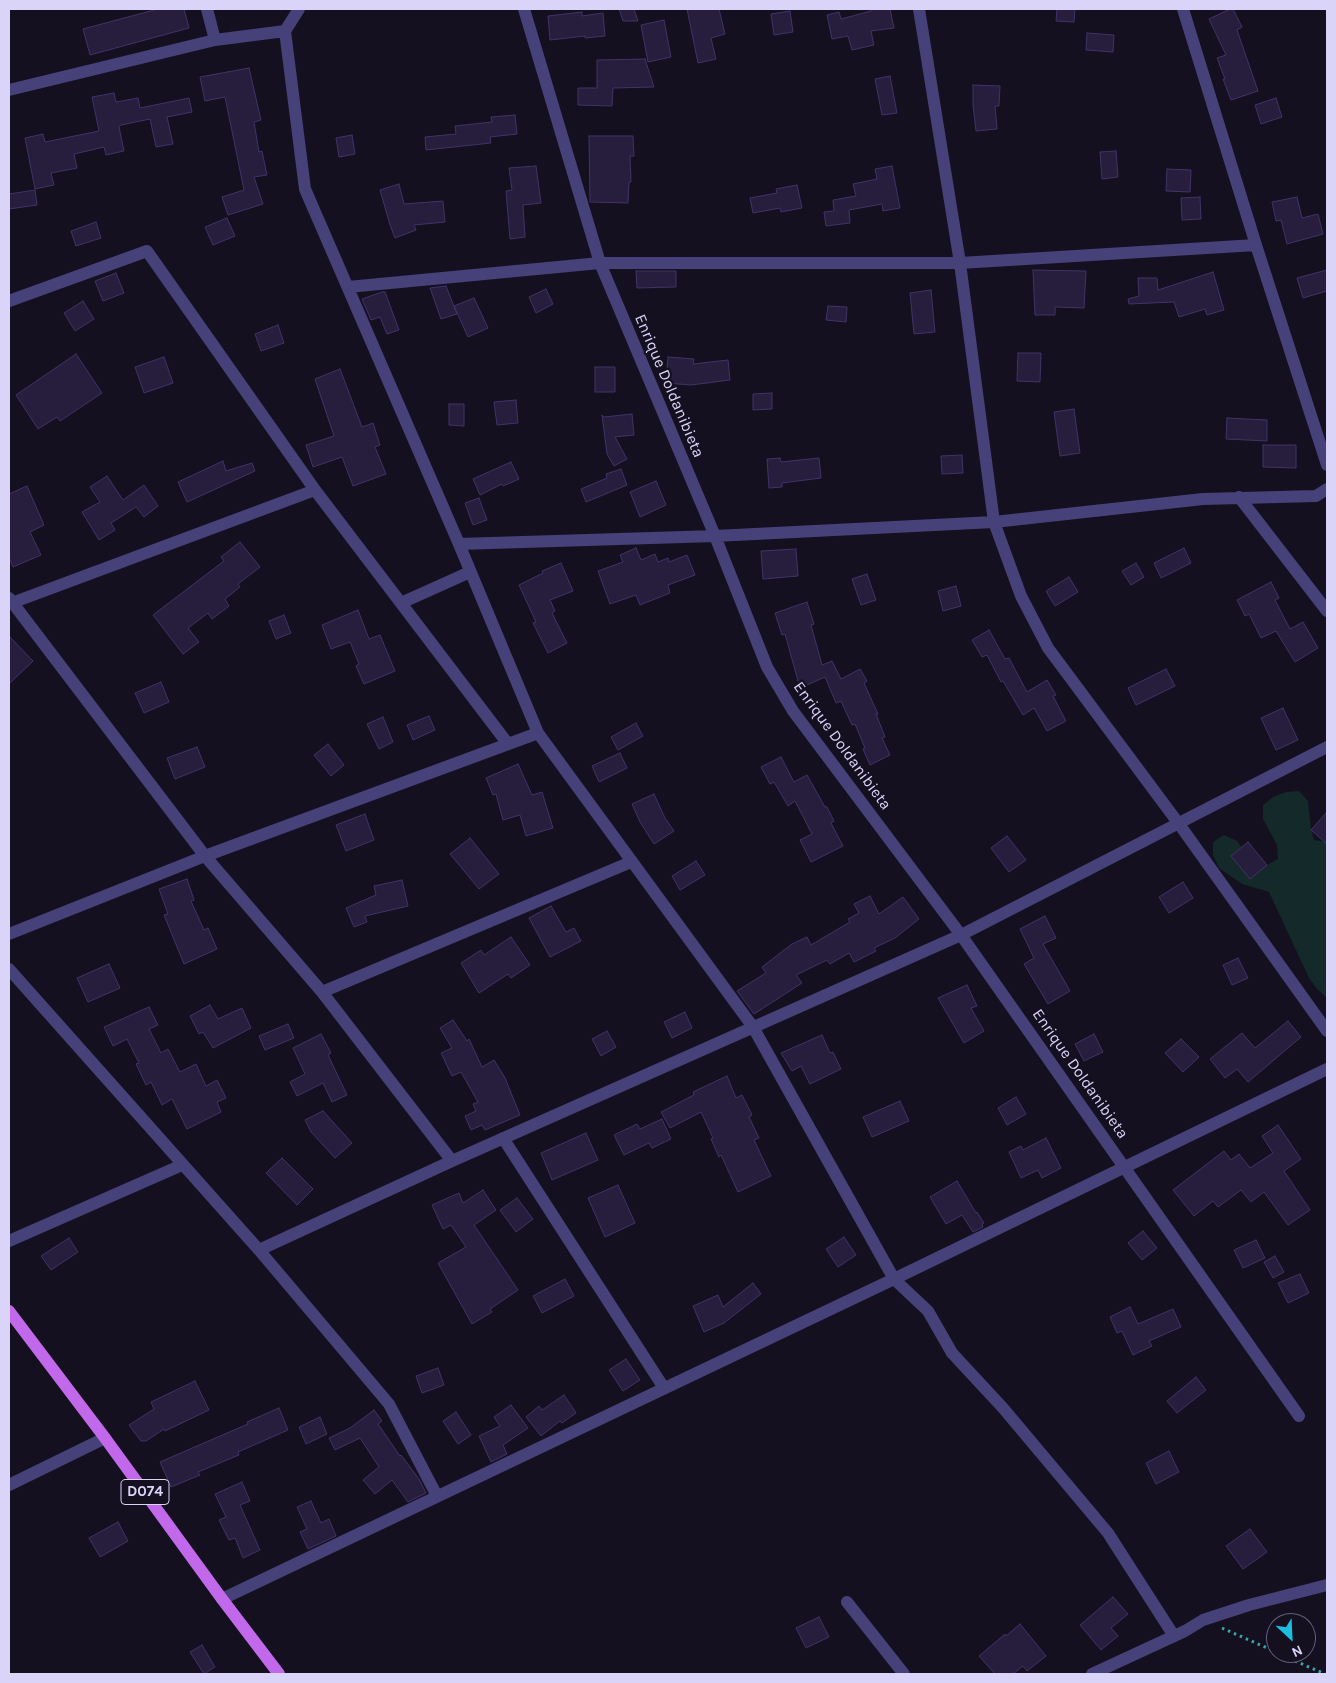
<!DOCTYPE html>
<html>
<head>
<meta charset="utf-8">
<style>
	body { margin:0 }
	#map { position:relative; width:1336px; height:1683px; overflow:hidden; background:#141020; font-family:Karla,sans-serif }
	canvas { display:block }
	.frame { position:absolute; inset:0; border:10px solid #dbd4f9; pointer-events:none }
	.north { position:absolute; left:1266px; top:1613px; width:50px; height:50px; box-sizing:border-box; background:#141020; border:1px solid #645e77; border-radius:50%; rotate:155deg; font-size:14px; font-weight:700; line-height:20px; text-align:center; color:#dbd4f9 }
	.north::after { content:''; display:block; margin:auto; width:18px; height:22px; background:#1dbedd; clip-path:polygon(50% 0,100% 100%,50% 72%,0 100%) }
</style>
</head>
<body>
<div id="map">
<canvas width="1336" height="1683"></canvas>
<div class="frame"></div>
<div class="north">N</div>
</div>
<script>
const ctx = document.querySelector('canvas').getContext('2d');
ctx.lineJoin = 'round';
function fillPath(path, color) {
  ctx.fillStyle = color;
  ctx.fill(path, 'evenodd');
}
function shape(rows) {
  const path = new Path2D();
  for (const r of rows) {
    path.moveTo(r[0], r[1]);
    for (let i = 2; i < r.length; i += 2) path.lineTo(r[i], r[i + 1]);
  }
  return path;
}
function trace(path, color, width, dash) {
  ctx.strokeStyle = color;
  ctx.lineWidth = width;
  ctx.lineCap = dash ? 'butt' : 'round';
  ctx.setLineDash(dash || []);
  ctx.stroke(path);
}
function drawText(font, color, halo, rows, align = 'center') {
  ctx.font = font + ' Karla,sans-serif';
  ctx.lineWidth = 4.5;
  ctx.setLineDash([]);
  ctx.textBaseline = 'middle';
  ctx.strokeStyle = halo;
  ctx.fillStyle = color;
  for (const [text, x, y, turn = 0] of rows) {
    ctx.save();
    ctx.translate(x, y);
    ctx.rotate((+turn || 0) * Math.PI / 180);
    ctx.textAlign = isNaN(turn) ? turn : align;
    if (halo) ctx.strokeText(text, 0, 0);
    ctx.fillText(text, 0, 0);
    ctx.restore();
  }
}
fillPath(shape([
	[1299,791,1308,801,1311,830,1314,840,1327,842,1327,998,1317,989,1309,978,1269,892,1242,884,1219,868,1213,855,1213,842,1224,835,1237,841,1244,851,1267,865,1278,859,1277,845,1263,819,1263,805,1273,797,1286,792]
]), '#142929');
const building = shape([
	[158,9,184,9,189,28,90,55,83,29,158,9],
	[619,9,634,9,638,21,623,21,619,9],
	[687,9,719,9,725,34,711,38,716,59,698,63,687,9],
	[870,9,890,9,894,28,871,31,874,45,852,50,848,36,832,39,827,15,839,12,841,19,871,11,870,9],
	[1057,9,1075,9,1074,22,1056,21,1057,9],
	[1230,9,1233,9,1242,27,1237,30,1258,91,1231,100,1223,79,1225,79,1217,58,1226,55,1209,19,1230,9],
	[790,11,793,32,774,35,771,14,790,11],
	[582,12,582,16,603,13,605,36,585,38,585,36,550,40,548,16,582,12],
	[664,20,671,57,648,62,641,25,664,20],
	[1087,33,1114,35,1113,52,1086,50,1087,33],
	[645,59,654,87,613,88,612,106,578,105,578,88,597,88,597,60,645,59],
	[249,68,261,120,254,122,259,152,262,151,267,175,254,177,263,204,228,215,222,197,244,190,235,146,225,97,205,101,200,77,249,68],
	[890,76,897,113,882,115,875,79,890,76],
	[973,85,1000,86,999,106,995,106,997,129,976,131,973,105,973,85],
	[114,93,116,102,138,98,140,108,189,98,192,112,167,117,173,144,156,147,150,119,121,125,119,127,124,151,106,155,104,147,74,154,77,168,51,173,54,185,35,189,25,138,43,134,45,142,99,131,92,97,114,93],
	[1276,98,1282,117,1261,124,1255,105,1276,98],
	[515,115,517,134,490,137,491,143,426,150,425,137,456,134,455,126,492,122,491,117,515,115],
	[352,135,355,154,339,157,336,138,352,135],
	[589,136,633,136,634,156,630,156,631,182,629,182,628,203,590,202,589,136],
	[1116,151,1118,177,1102,179,1100,152,1116,151],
	[536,166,541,203,523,205,525,237,510,239,506,191,512,190,509,168,536,166],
	[892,166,900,208,883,211,882,204,849,210,850,223,826,226,824,212,834,211,833,200,856,196,853,184,877,179,875,169,892,166],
	[1167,169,1191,170,1190,192,1166,191,1167,169],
	[399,184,404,204,443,201,445,222,414,225,416,230,395,238,390,225,380,190,399,184],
	[797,185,802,208,781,212,780,208,753,213,750,198,777,193,776,189,797,185],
	[35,190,37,205,9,209,9,194,35,190],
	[1200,197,1201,219,1182,220,1181,198,1200,197],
	[1297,197,1302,218,1318,214,1323,234,1287,244,1281,220,1276,221,1272,202,1297,197],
	[227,218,235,236,213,245,205,227,227,218],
	[96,222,101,238,76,246,71,231,96,222],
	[1033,270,1086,271,1084,308,1055,307,1055,315,1035,315,1033,270],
	[1327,270,1327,291,1303,298,1297,278,1327,270],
	[636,271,676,271,676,287,637,288,636,271],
	[1213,272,1224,310,1207,315,1205,309,1179,317,1174,302,1129,304,1128,299,1139,296,1138,278,1157,278,1158,290,1213,272],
	[116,273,124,293,103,301,95,281,116,273],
	[446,286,457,314,441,319,430,288,446,286],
	[546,289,553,304,536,313,529,297,546,289],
	[931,290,935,332,914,334,910,293,931,290],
	[382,292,385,292,399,330,387,334,380,317,371,320,362,299,382,292],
	[474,298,488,328,468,337,454,306,474,298],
	[83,301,94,319,75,331,64,313,83,301],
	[828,306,847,307,846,322,826,320,828,306],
	[278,325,284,343,261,351,255,334,278,325],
	[1018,353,1041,353,1040,382,1017,381,1018,353],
	[76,354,102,393,60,421,57,417,38,429,16,395,76,354],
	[164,357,173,383,144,393,135,367,164,357],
	[668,357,694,359,693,364,728,360,730,380,691,385,666,383,668,357],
	[595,367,615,367,615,392,595,392,595,367],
	[340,369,362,427,373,423,380,445,375,447,386,474,353,486,342,457,313,467,306,445,334,436,315,379,340,369],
	[772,393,772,409,753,410,753,394,772,393],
	[516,400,518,423,497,425,494,402,516,400],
	[449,404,464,404,464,426,449,425,449,404],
	[1074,409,1080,453,1060,456,1054,412,1074,409],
	[632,414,634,435,615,437,627,459,614,466,607,454,602,415,604,417,632,414],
	[1227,418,1267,420,1267,441,1226,439,1227,418],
	[1263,445,1296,445,1296,468,1263,467,1263,445],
	[962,455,963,473,942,474,941,456,962,455],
	[780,458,781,462,819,458,821,478,782,483,782,487,769,488,767,459,780,458],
	[223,461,226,471,252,463,255,471,187,502,178,482,223,461],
	[511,462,519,479,503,486,502,484,480,495,473,479,511,462],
	[621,469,627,485,586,502,581,489,607,478,606,474,621,469],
	[107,476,123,500,144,485,158,506,144,517,136,507,111,523,115,530,99,540,82,512,100,502,90,487,107,476],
	[656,481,666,505,640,517,630,492,656,481],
	[27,486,44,525,30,532,41,555,13,567,9,557,9,494,27,486],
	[479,498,487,520,473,525,465,503,479,498],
	[240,542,260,567,238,584,240,587,225,599,229,606,212,619,208,613,188,628,199,642,183,654,153,615,224,561,221,557,240,542],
	[636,548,641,560,655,554,658,562,668,558,669,562,687,555,695,575,668,585,670,593,640,605,636,595,610,604,598,571,623,562,620,555,636,548],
	[1184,548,1191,563,1161,578,1154,563,1184,548],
	[796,549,798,576,763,579,761,551,796,549],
	[561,563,573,591,550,600,555,611,552,613,567,643,548,653,533,623,536,622,519,585,543,573,542,571,561,563],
	[1136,563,1144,577,1131,585,1122,571,1136,563],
	[867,574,876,600,861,605,852,579,867,574],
	[1069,577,1078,592,1055,606,1046,591,1069,577],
	[1271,582,1279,598,1275,600,1290,629,1303,622,1318,648,1295,662,1276,631,1261,638,1249,614,1245,616,1237,600,1271,582],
	[956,586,961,606,943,611,938,591,956,586],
	[807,602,814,624,811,625,822,665,832,661,841,679,860,669,867,681,864,683,878,714,876,714,885,737,882,738,890,755,870,765,863,749,865,748,855,724,852,725,841,701,836,703,825,677,800,688,785,634,782,635,775,613,807,602],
	[358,610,369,639,380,635,395,671,364,684,356,666,359,664,350,642,331,649,322,625,358,610],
	[284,615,291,633,276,639,269,621,284,615],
	[989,630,1005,659,1009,658,1027,692,1047,680,1056,695,1053,696,1066,721,1047,731,1034,708,1023,715,1003,681,1001,682,987,655,982,657,972,640,989,630],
	[9,636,33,661,9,684,9,636],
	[1166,669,1175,686,1136,705,1128,688,1166,669],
	[161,682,169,702,144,713,135,693,161,682],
	[1283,708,1298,740,1276,750,1261,718,1283,708],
	[429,716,435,730,413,740,407,725,429,716],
	[383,717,393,742,379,749,367,724,383,717],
	[636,723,643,736,618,750,611,737,636,723],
	[328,744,344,765,331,776,314,755,328,744],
	[197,747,205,767,175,779,167,758,197,747],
	[620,753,627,768,599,782,592,766,620,753],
	[781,757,794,782,807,775,825,807,827,807,834,821,831,823,843,846,811,862,800,840,812,834,795,801,788,806,774,782,770,784,761,767,781,757],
	[518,764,532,795,542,792,553,828,526,836,520,815,503,820,496,794,493,795,486,778,518,764],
	[654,794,665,818,674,831,654,844,640,822,632,804,654,794],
	[1327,812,1327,844,1311,830,1327,812],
	[365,814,374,840,346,851,336,825,365,814],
	[1007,836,1026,860,1009,872,991,848,1007,836],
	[470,838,499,874,479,889,450,854,470,838],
	[1248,842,1267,865,1250,879,1231,856,1248,842],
	[696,861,705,875,680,890,672,876,696,861],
	[187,879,194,900,191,901,204,930,208,928,217,949,184,964,164,915,168,914,159,889,187,879],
	[402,880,408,906,365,916,367,922,354,927,346,908,376,895,374,886,402,880],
	[1183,882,1193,898,1169,913,1159,897,1183,882],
	[870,896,879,914,903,897,919,919,895,938,874,948,876,951,854,962,849,953,830,964,827,960,796,975,802,983,754,1014,737,991,766,973,762,967,792,944,807,937,811,945,850,922,848,919,859,913,854,904,870,896],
	[551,906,566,932,574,928,581,941,550,957,529,918,551,906],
	[1045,916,1056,938,1043,944,1070,991,1048,1004,1024,964,1034,958,1020,929,1045,916],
	[511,937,530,965,511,978,508,974,479,993,461,963,481,950,484,955,511,937],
	[1238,958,1248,978,1232,985,1223,965,1238,958],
	[109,964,120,988,88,1002,77,978,109,964],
	[967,985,977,1006,971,1008,984,1031,964,1043,938,998,967,985],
	[210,1005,218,1019,242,1008,251,1028,213,1048,203,1032,199,1034,190,1016,210,1005],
	[149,1007,158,1025,149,1029,161,1053,168,1049,180,1072,196,1064,206,1086,217,1080,226,1098,217,1102,221,1112,187,1129,172,1099,162,1105,151,1082,146,1085,136,1064,139,1063,127,1039,113,1046,104,1027,149,1007],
	[685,1012,692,1028,672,1038,664,1022,685,1012],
	[453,1020,467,1041,469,1039,482,1067,494,1060,505,1078,520,1115,485,1130,482,1125,471,1130,465,1116,476,1111,473,1104,478,1102,461,1072,452,1076,441,1053,452,1048,440,1028,453,1020],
	[1288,1021,1301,1037,1248,1082,1237,1069,1225,1078,1210,1059,1242,1033,1255,1048,1288,1021],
	[288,1024,294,1038,265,1050,259,1036,288,1024],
	[607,1031,616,1047,601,1056,592,1039,607,1031],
	[321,1034,331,1053,328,1055,347,1095,332,1102,323,1083,297,1096,290,1082,305,1074,293,1048,321,1034],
	[1094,1034,1103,1052,1084,1061,1075,1044,1094,1034],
	[822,1035,830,1053,833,1052,841,1069,810,1084,801,1066,792,1071,781,1053,822,1035],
	[1181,1039,1199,1057,1183,1072,1165,1053,1181,1039],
	[727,1076,736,1098,742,1095,752,1115,749,1117,759,1138,754,1140,771,1176,738,1192,721,1155,719,1157,711,1139,713,1138,701,1112,670,1128,661,1112,694,1095,693,1092,727,1076],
	[1016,1097,1026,1114,1007,1125,998,1108,1016,1097],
	[900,1101,909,1121,872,1137,863,1117,900,1101],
	[323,1111,352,1143,335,1158,311,1132,305,1120,323,1111],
	[662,1119,671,1139,652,1148,649,1143,624,1155,614,1135,637,1124,640,1129,662,1119],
	[1278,1125,1301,1159,1284,1171,1310,1210,1288,1225,1264,1192,1251,1202,1241,1190,1218,1207,1213,1201,1194,1216,1173,1190,1224,1151,1231,1160,1239,1154,1250,1168,1273,1153,1262,1136,1278,1125],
	[586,1133,598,1160,552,1180,541,1153,586,1133],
	[1046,1138,1061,1168,1042,1178,1038,1170,1021,1178,1009,1152,1021,1146,1023,1150,1046,1138],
	[282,1158,313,1189,297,1205,266,1173,282,1158],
	[957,1181,976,1213,977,1212,984,1223,982,1224,983,1227,973,1232,962,1215,946,1224,930,1197,957,1181],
	[618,1185,635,1223,605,1237,588,1198,618,1185],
	[483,1190,496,1210,474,1225,518,1290,490,1309,492,1312,472,1324,438,1263,466,1247,451,1225,443,1229,432,1205,459,1193,463,1203,483,1190],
	[517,1198,533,1219,516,1232,500,1210,517,1198],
	[1143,1231,1157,1248,1142,1260,1128,1243,1143,1231],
	[844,1237,856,1255,838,1267,826,1249,844,1237],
	[69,1238,78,1252,51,1270,41,1256,69,1238],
	[1256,1240,1265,1258,1243,1268,1234,1250,1256,1240],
	[1275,1256,1284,1272,1273,1278,1264,1262,1275,1256],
	[1300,1274,1309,1293,1288,1303,1278,1283,1300,1274],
	[565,1279,574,1296,542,1313,533,1296,565,1279],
	[753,1283,761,1294,724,1323,704,1332,693,1306,718,1295,723,1307,753,1283],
	[1130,1307,1138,1324,1173,1309,1181,1327,1149,1341,1152,1346,1133,1355,1122,1331,1117,1333,1110,1317,1130,1307],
	[626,1359,640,1380,623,1391,609,1370,626,1359],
	[438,1368,444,1385,422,1393,416,1376,438,1368],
	[1196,1377,1206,1390,1177,1413,1167,1401,1196,1377],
	[195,1381,209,1410,165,1431,164,1429,146,1441,141,1441,129,1425,154,1409,151,1402,195,1381],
	[564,1395,576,1413,562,1423,560,1421,541,1436,526,1417,539,1406,542,1410,564,1395],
	[511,1405,528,1428,503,1445,507,1454,491,1462,479,1436,500,1426,494,1417,511,1405],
	[279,1408,288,1430,238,1452,239,1455,198,1472,200,1475,171,1487,160,1462,248,1424,247,1422,279,1408],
	[374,1410,382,1421,378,1424,400,1456,401,1455,419,1479,426,1493,408,1502,392,1480,375,1494,363,1480,379,1467,360,1438,335,1450,329,1438,350,1428,374,1410],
	[456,1412,471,1435,458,1444,443,1421,456,1412],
	[320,1417,327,1434,306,1444,299,1427,320,1417],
	[1169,1451,1179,1472,1156,1484,1146,1463,1169,1451],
	[242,1482,250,1501,240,1505,260,1550,243,1558,235,1538,229,1540,219,1520,226,1517,215,1494,242,1482],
	[311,1501,321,1523,329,1519,336,1536,308,1549,300,1532,307,1529,297,1507,311,1501],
	[118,1522,128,1541,100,1557,89,1538,118,1522],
	[1250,1529,1267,1552,1243,1569,1226,1546,1250,1529],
	[1113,1597,1128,1614,1111,1628,1118,1636,1101,1650,1080,1625,1113,1597],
	[819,1617,829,1637,806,1648,796,1628,819,1617],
	[1020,1624,1046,1656,1027,1671,1023,1666,1013,1674,995,1674,979,1656,1005,1634,1006,1636,1020,1624],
	[202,1645,215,1667,204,1674,190,1652,202,1645]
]);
fillPath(building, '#271e3e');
trace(building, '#413367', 1);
trace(shape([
	[1222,1628,1276,1652],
	[1277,1653,1325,1674]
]), '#3da4a4', 3, [2.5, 4]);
trace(shape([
	[207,9,215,40],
	[524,9,600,263,715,536,767,667,793,711,961,935,1299,1416],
	[919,9,960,263,994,522,1021,596,1048,648,1179,824,1327,1031],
	[1183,9,1256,245,1327,465],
	[285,31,299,9],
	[9,90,215,40,285,31,305,189,459,544,538,733,753,1027,894,1279,928,1311,952,1353,1003,1408,1108,1533,1174,1636],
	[348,287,600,263,960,263,1256,245],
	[9,301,147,251,315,490,508,744],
	[1239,497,1327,611],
	[459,544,715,536,994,522,1203,499,1316,496,1327,489],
	[9,598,205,856,322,992,452,1161],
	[401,603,470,572],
	[9,604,315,490],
	[9,934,205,856,538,733],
	[9,969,259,1250,389,1404,437,1496],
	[322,992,631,862],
	[503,1138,664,1388],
	[9,1241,182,1165],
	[259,1250,452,1161,961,935,1327,747],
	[9,1485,105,1438],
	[222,1599,894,1279,1327,1069],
	[847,1602,904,1674],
	[1092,1674,1185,1631,1203,1620,1249,1605,1327,1585]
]), '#464179', 12);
trace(shape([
	[9,1311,105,1438,222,1599,279,1674]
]), '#c269eb', 12);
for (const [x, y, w] of [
	[145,1492,48]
]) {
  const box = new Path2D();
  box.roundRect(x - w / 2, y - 12.5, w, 25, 4);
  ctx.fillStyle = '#141020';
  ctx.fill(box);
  trace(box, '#dbd4f9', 1);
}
drawText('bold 15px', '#dbd4f9', null, [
	["D074",145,1492]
]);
drawText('16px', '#dbd4f9', '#141020', [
	["Enrique Doldanibieta",669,386,67],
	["Enrique Doldanibieta",842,746,54],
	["Enrique Doldanibieta",1080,1074,55]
]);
</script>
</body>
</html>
